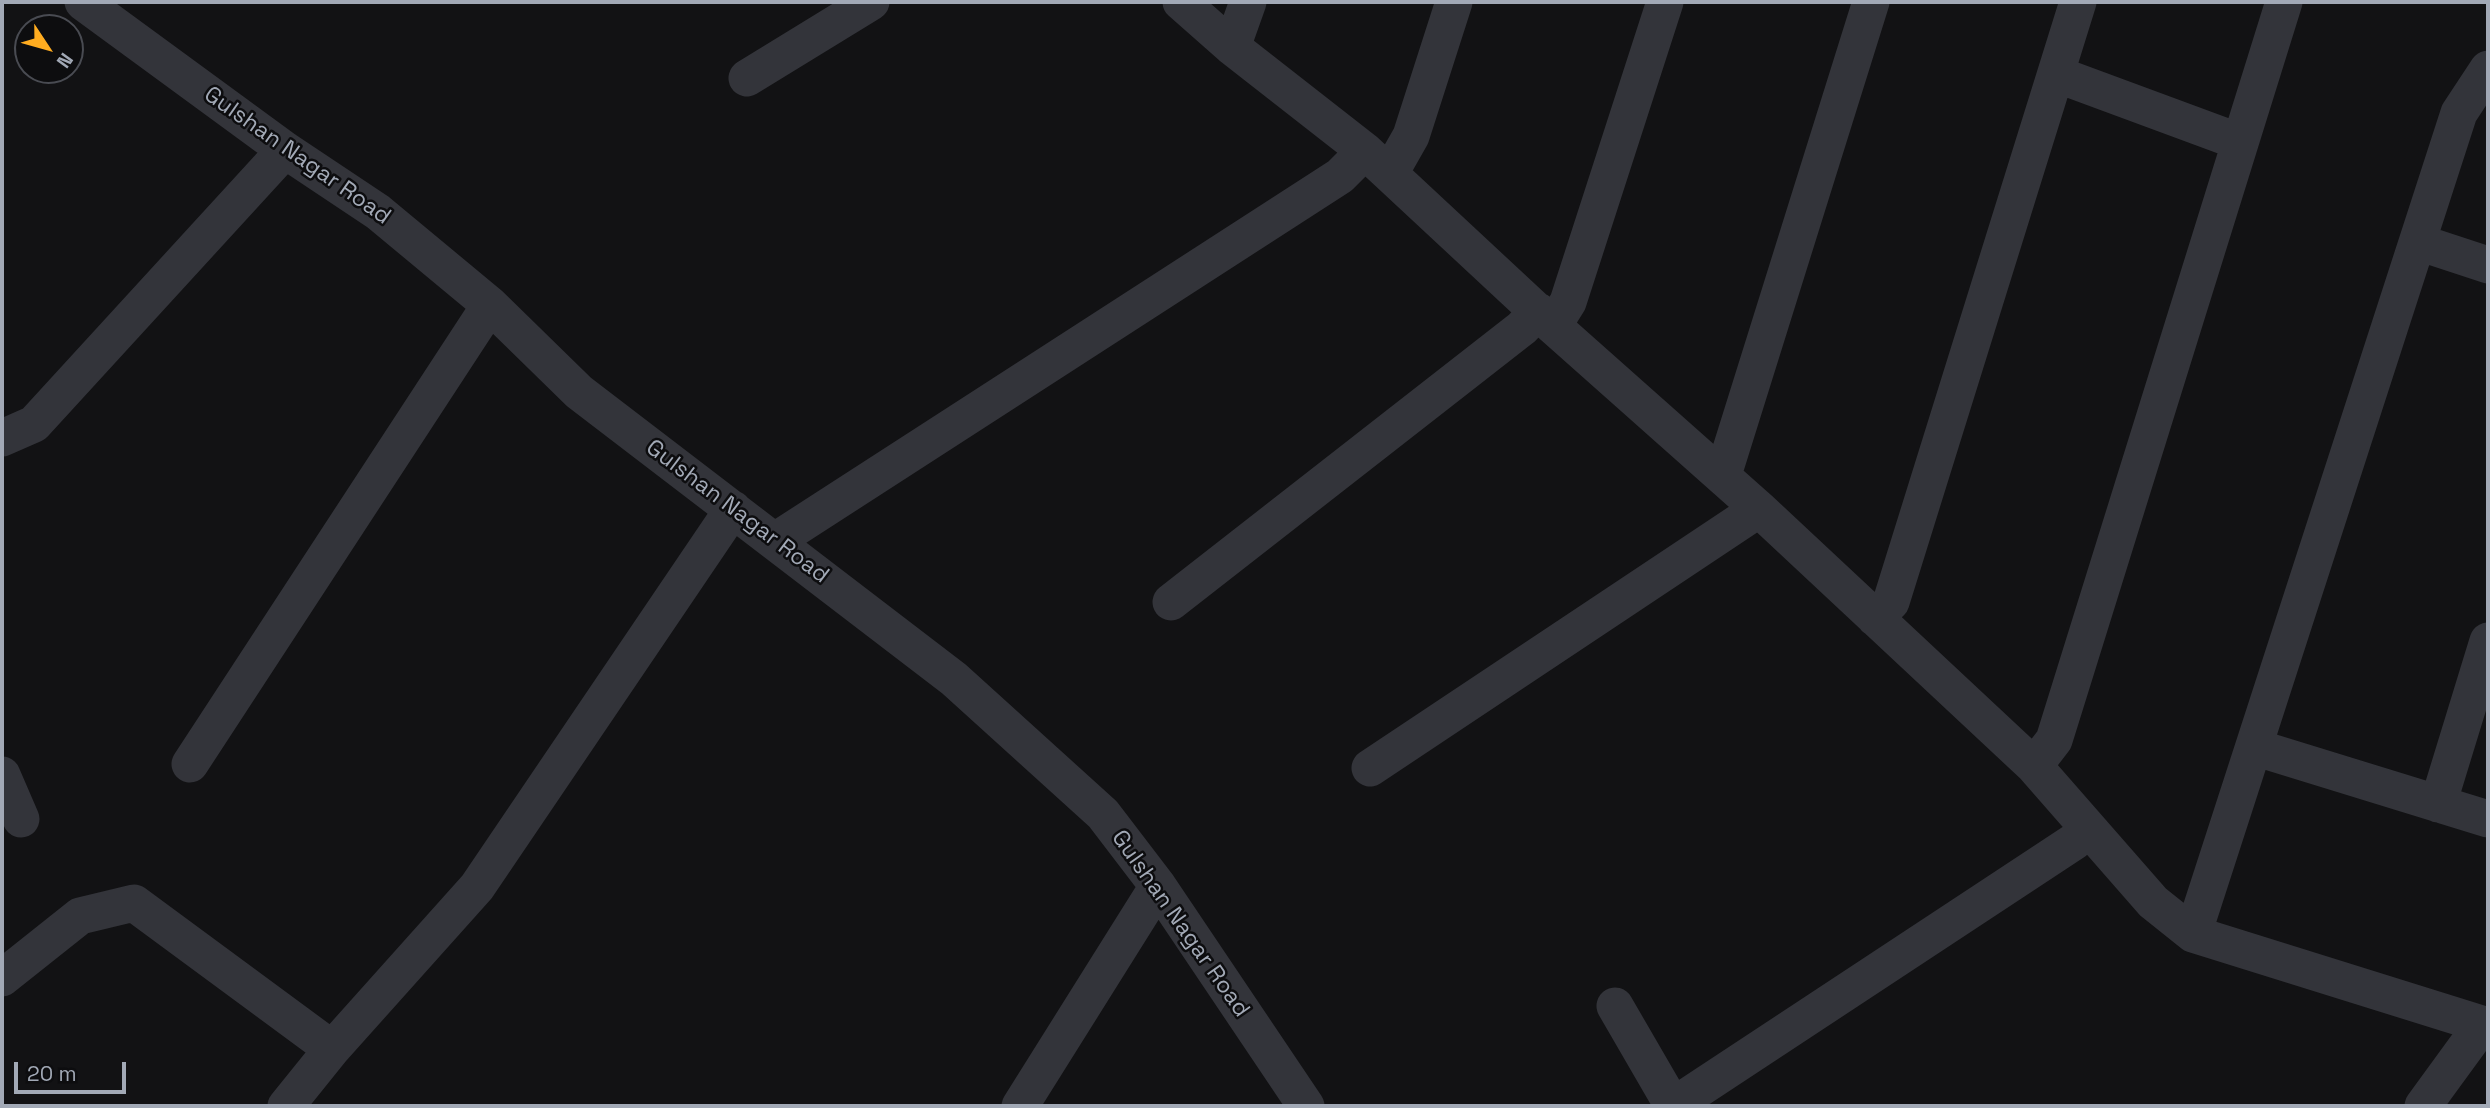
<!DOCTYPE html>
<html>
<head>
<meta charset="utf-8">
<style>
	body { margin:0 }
	#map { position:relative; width:2490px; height:1108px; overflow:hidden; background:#121214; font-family:"Space Grotesk",sans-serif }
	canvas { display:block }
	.frame { position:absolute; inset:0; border:4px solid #a2a9b6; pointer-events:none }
	.north { position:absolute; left:14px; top:14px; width:70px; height:70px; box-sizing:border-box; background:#0d0d0f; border:2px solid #494b52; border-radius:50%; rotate:126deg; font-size:19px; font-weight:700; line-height:28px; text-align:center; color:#a2a9b6 }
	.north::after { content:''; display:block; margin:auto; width:24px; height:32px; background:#ffac20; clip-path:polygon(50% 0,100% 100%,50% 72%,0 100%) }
	.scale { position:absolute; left:14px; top:1062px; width:112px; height:32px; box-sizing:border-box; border:4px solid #a2a9b6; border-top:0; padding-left:9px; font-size:21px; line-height:24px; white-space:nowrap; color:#a2a9b6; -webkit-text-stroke:5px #0d0d0f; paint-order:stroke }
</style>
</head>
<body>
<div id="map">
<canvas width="2490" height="1108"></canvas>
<div class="frame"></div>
<div class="north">N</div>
<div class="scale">20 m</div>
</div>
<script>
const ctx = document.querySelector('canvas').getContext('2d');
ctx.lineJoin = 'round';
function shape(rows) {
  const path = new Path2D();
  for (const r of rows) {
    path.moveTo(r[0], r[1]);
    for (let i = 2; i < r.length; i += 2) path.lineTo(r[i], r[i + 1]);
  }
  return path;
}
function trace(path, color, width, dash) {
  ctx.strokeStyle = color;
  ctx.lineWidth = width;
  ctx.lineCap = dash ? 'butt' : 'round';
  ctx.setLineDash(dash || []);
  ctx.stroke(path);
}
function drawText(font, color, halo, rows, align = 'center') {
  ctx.font = font + ' "Space Grotesk",sans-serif';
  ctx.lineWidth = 5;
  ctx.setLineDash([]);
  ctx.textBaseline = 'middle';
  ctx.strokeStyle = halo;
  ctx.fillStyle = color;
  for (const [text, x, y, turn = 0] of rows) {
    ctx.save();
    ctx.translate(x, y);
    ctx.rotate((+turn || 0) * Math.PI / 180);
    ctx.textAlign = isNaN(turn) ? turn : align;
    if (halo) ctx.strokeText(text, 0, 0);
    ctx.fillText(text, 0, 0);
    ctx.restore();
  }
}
trace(shape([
	[83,2,285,150,378,212,490,305,579,392,954,679,1103,814,1158,886,1306,1106],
	[1181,2,1232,47,1365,151,1553,326,1759,509,2034,766,2153,902,2193,934,2488,1026],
	[1232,47,1248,2],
	[2056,74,2240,142],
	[747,78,871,2],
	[1390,173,1411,136,1454,2],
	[2418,242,2488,265],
	[1553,326,1568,302,1665,2],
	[2,438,34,424,285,150],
	[1723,475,1871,2],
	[775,541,1340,176,1365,151],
	[1171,602,1522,328,1538,311],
	[1875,618,1891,602,2078,2],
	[2254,747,2488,819],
	[190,764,490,305],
	[2034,766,2054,740,2284,2],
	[1370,768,1759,509],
	[2,775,21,819],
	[2438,804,2488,641],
	[2193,934,2459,113,2488,69],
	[2,978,80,916,134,903,332,1049],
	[1615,1006,1673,1106,2075,841,2086,829],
	[286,1106,332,1049,477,887,733,509],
	[1020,1106,1158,886],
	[2423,1106,2482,1025]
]), '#33343a', 37);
drawText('23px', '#a2a9b6', '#0d0d0f', [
	["Gulshan Nagar Road",297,156,35],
	["Gulshan Nagar Road",737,512,37],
	["Gulshan Nagar Road",1180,924,55]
]);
</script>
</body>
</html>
